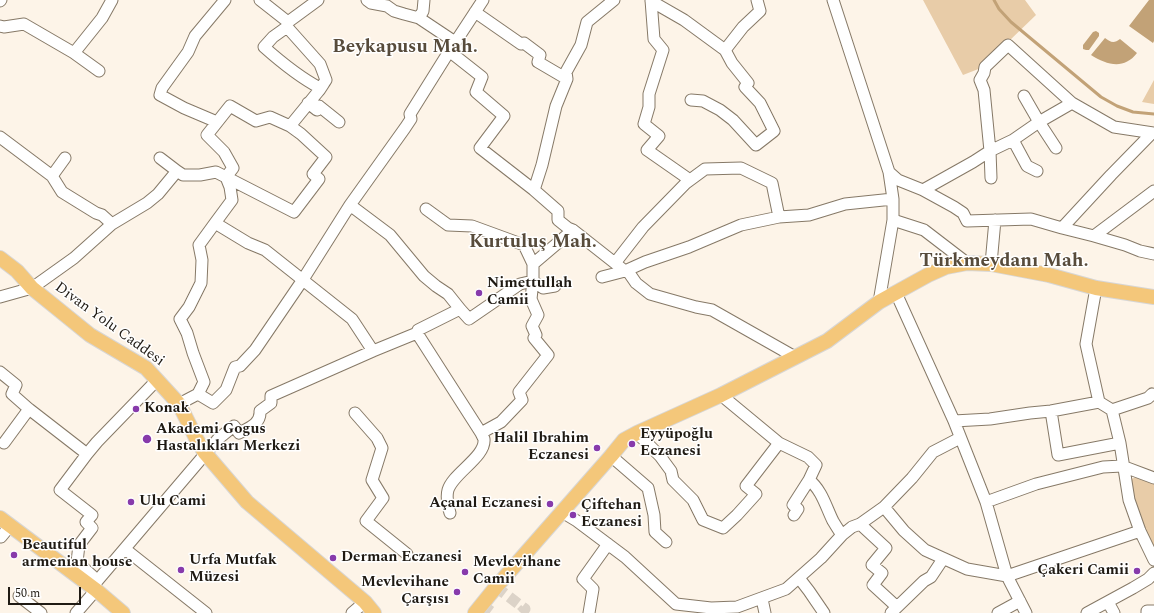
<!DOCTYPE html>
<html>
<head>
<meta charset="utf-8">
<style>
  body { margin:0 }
  #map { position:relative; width:1154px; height:613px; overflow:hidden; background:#fdf4e8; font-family:Spectral,serif }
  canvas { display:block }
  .scale { position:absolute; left:8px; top:587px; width:73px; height:18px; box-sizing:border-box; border:2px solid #1f1a13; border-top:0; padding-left:5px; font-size:12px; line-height:14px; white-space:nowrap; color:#1f1a13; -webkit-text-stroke:3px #fff; paint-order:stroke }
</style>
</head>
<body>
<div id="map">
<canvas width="1154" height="613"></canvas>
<div class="scale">50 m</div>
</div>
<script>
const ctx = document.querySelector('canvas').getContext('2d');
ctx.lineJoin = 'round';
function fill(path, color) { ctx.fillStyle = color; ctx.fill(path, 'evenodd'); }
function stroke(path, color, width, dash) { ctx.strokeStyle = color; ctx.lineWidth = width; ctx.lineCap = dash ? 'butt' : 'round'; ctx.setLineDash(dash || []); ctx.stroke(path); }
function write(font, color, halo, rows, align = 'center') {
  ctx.font = font + ' Spectral,serif'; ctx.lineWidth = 3; ctx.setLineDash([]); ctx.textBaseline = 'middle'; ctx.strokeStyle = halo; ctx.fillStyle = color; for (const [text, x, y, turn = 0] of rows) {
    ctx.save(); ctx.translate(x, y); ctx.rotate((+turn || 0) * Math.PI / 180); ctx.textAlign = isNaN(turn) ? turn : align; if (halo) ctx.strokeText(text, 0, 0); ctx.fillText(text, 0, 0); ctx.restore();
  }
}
fill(new Path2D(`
  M 923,0 L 1025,0 L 1036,15 L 981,68 L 963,75 Z
  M 1154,80 L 1154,104 L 1142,102 Z
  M 1141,475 L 1154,482 L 1154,551 L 1152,553 L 1135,502 L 1129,480 Z`), '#e8cca8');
fill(new Path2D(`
  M 1149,0 L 1154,0 L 1154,41 L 1153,43 L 1129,26 Z
  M 1096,31 L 1099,33 L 1099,36 L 1089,50 L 1086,50 L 1083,49 L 1083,45 L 1093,32 Z
  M 1105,38 C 1110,42 1114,44 1120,39 L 1137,53 C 1124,70 1107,65 1091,55 Z`), '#c2a277');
stroke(new Path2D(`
  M 994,0 L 999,9 L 1011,22 L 1101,97 L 1117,106 L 1133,112 L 1154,114`), '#c2a277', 3);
stroke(new Path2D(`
  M 496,587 L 525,609 L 521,613
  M 482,605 L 493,613`), '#dcd3c8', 11, [11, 5.5]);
const minor = new Path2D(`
  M 260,0 L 288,22 L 287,27 L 320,64 L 326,80 C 323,84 321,89 317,93 C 308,104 299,115 290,126
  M 367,0 L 371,3 L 387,6 L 394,11 L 404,14 L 419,18 L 455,42
  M 651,0 L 654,39 L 663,50 L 649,94 L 649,107 L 644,124 L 659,136 L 647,150 L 690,180
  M 833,0 L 889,172 L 893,199 L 893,220 L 879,302
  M 0,1 L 1,0
  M 651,1 L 684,20 L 725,50
  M 475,12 L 521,44 L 524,43 L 540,55 L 538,62 L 567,79
  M 419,18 L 423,11 L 424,0
  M 288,22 L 318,0
  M 0,26 L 4,27 L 24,24 L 74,53 L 99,71
  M 287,27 L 273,37 L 264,47 C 282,63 299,77 320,88
  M 449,51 L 482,77 L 476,92 L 504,116 L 480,148 L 534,190 L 558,211 L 558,220 L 568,228 L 573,230 L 625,271 L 645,262 L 689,247 L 741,225 L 779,217 L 809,215 L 845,204 L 893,199
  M 74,53 L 102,18 L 112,0
  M 1024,96 L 1039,122 L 1056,148
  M 691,100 L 703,101 L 720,110 L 733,120 L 756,145 L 774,131 L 760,103 L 745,87 L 748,83 L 732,63 L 725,50 L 743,27 L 760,11 L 757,0
  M 308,103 L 317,110 L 319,106 L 339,122
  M 217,122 L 184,108 L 160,95 L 162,88 L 188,52 L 195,36 L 225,0
  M 0,137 L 52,176 L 62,192 L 96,213 L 102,215 L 112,224
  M 1013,140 L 1027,166 L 1037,171
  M 160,158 L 177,171
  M 889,172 L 898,180 L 923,190 L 954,207 L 963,213 L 967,221 L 1031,219 L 1062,228 L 1094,236 L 1125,245 L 1140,251 L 1154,254
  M 52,176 L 65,158
  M 991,178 L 990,151 L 984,90 L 980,80 L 984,73 L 985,67 L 1008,45 L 1072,103 L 1114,127 L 1154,133
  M 534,190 L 542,165 L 556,106 L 567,79 L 566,72 L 581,45 L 587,22 L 614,0
  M 923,190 L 973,162 L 990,151 L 1013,140 L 1039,122 L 1072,103
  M 350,205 L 390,235 L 424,276 L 436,286 L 448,294 L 460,309
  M 426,209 L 448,225 L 472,226 L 524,245 L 533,264 L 533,281 L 531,299 L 538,315 L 532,326 L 536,335 L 534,338 L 548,355 L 519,392 L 522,400 L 501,422 L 481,433
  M 893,220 L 924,230 L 967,263
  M 215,223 L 248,243 L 265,250 L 352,319 L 373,351
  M 1062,228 L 1111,175 L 1152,133
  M 1094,236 L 1154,191
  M 615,263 L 643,227 L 686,183 L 705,169 L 741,168 L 772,183 L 779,217
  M 533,264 L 573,230
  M 991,264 L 995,220
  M 627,270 L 636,283 L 650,294 L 696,307 L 712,310 L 795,357
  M 602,277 L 625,271
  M 1096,288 L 1086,344 L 1099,402
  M 896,293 L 954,421 L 986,502 L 1007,576 L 1026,613
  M 0,297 L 32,288 L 74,258 L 112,224 L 147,203 L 158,194 L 177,171 L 183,175 L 200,175 L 216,172 L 294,212 L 319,179 L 313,174 L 326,157 L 301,134 L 290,126 L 270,117 L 256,121 L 230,106 L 207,135 L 224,152 L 233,168 L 226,177
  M 417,333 L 481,433 C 482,435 483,437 484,439 C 486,457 453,473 448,490 C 446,497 448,506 450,513
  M 0,372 L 16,385 L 12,394 L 29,409 L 87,454 L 97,442 L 157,380
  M 198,394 L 213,403 L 226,390 L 235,367 L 240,366 L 255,350 L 302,281 L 350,205 L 405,128 L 411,119 L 410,114 L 445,58 L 483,0
  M 179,404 L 198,394 L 204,382 L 193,353 L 187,333 L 180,319 L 189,307 L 201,283 L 202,260 L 199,245 L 215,223 L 232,200 L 230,187 L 226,177
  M 1112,410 L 1120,443 L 1129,500 L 1140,531 L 1154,560
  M 1051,411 L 1058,455 L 1120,443
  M 355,413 L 377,438 L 382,448 L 372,480 L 383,498 L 366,521 L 407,554
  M 954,421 L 990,419 L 1030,413 L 1051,411 L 1099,402 L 1112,410 L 1148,398 L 1152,394 L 1154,395
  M 637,433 L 660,456 L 671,471 L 673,480 L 693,500 L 703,520 L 723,528 L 737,515 L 756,494 L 746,486 L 779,443 L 721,395
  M 4,443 L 29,409
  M 779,443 L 808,457 L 816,465 L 809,480 C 822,490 826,507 833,521 C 836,526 839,531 842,535
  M 87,454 L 60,490 L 92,515 L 86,522 L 92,528 L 79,545 L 77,562 L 97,580
  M 611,456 L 648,488 L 654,515 L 655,532 L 666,542
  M 986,502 L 1036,484 L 1103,467 L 1122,466 L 1154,478
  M 884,507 L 904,531 L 925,550 L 967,569 L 1007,576 L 1140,531
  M 562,512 L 577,521 L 625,557 L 676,604 L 711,608 L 737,607 L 786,589 L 821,558 L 842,535 L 852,527 L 860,524 L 884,507 L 912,478 L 933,452 L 960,438
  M 794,515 L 798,509 L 793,505 L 809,480
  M 860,524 L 886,548 L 872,565 L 882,573 L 873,585 L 897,607
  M 1,537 L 10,526
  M 125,549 L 206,613
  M 799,578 L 809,591 L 824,613
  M 92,587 L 218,439 L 234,426 L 239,433 C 249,428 261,424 260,411 L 271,403 L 271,396 L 373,351 L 417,333 L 418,330 L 460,309 L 469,319 L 520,284 L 533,281 L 543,288 L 555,286
  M 19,596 L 41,613
  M 762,599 L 765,613
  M 1108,602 L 1114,613
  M 76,613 L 96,590
  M 352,613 L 365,602
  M 589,613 L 593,589 L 583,579 L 608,544
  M 891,613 L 924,581 L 931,577 L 943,559
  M 998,613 L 1020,601
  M 1087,613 L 1133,588 L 1148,579 L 1154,573
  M 1147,613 L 1147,611 L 1154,611`);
const major = new Path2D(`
  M 0,258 L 17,271 L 32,288 L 90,335 L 146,368 L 179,404 L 197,440 L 205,453 L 247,502 L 365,602 L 374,613
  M 0,518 L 96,590 L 123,613
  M 475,613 L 496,587 L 611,456 L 624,440 L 637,433 L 721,395 L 827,341 L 879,302 L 928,275 L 946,267 L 967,263 L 991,264 L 1049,275 L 1096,288 L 1154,297`);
stroke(minor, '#867967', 13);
stroke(major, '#d7d6d5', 16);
stroke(minor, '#fff', 11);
stroke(major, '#f4c77a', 14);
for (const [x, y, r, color] of [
  [479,293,4,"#873aab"],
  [136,409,4,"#873aab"],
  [147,439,5,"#873aab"],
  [632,444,4,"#873aab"],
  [597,448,4,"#873aab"],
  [131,502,4,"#873aab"],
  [550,504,4,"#873aab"],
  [573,515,4,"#873aab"],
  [14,555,4,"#873aab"],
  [333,558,4,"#873aab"],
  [181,570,4,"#873aab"],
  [1137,571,4,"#873aab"],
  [465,572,4,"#873aab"],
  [457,592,4,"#873aab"]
]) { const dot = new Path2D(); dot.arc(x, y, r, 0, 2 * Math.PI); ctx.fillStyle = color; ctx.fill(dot); stroke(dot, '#fff', 1.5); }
write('bold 15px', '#1f1a13', '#fff', [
  ["Nimettullah",487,284],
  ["Camii",487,301],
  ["Konak",144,409],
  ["Akademi Gogus",156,430],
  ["Hastalıkları Merkezi",156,447],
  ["Eyyüpoğlu",640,435],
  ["Eczanesi",640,452],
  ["Halil Ibrahim",589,439,"right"],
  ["Eczanesi",589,456,"right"],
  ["Ulu Cami",139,502],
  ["Açanal Eczanesi",542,504,"right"],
  ["Çiftehan",581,506],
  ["Eczanesi",581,523],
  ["Beautiful",22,546],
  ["armenian house",22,563],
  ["Derman Eczanesi",341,558],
  ["Urfa Mutfak",189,561],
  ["Müzesi",189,578],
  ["Mevlevihane",473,563],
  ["Camii",473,580],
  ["Çakeri Camii",1129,571,"right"],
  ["Mevlevihane",449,583,"right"],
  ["Çarşısı",449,600,"right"]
], 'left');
write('15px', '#1f1a13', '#fff', [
  ["Divan Yolu Caddesi",109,325,36]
]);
write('bold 19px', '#574b3b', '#fff', [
  ["Beykapusu Mah.",405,48],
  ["Kurtuluş Mah.",533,243],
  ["Türkmeydanı Mah.",1004,262]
]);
</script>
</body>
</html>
